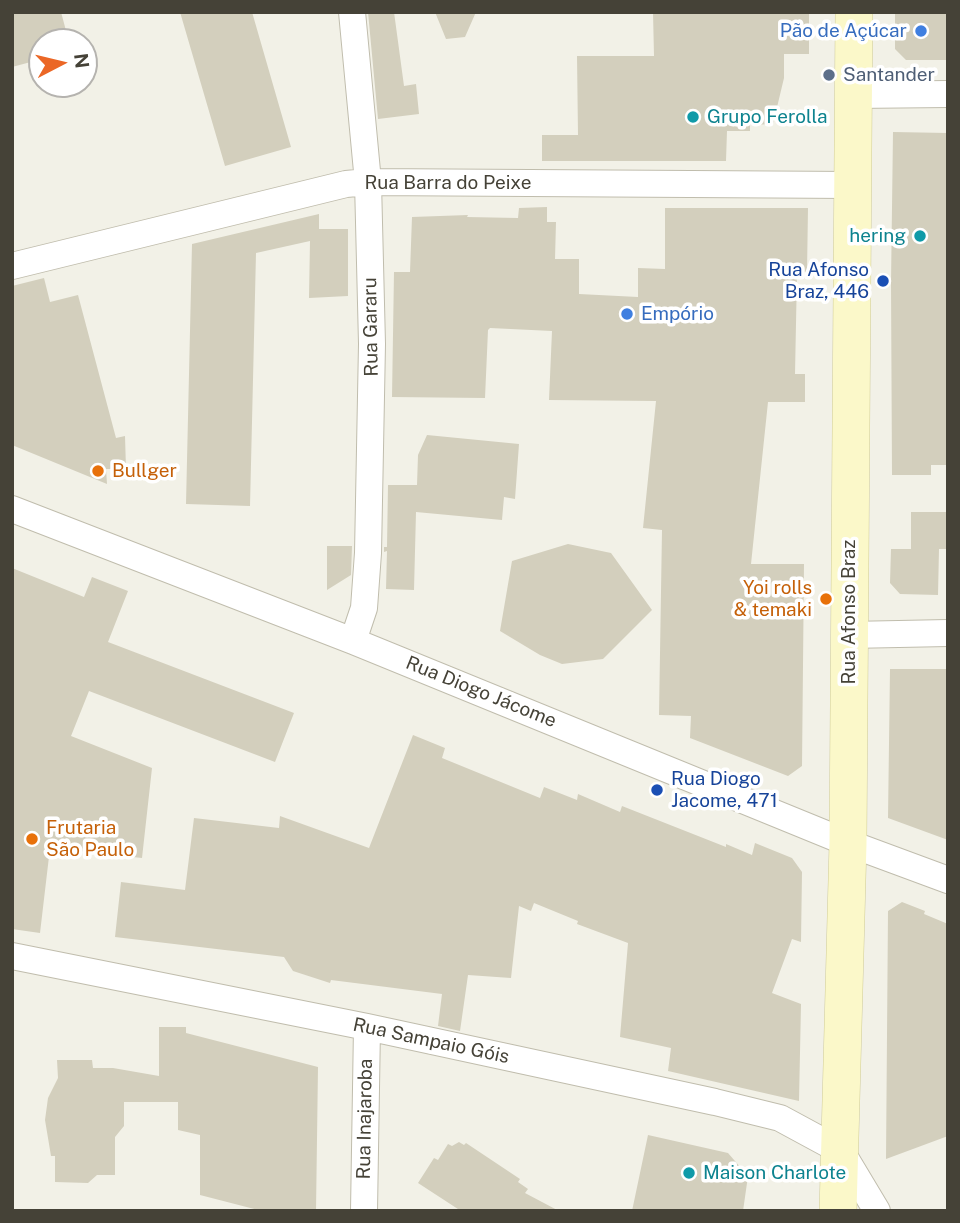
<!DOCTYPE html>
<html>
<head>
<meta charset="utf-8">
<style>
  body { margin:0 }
  #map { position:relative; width:960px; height:1223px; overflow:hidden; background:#f2f1e7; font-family:"Public Sans",sans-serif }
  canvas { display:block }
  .frame { position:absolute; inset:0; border:14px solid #454237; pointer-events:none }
  .north { position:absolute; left:28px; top:28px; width:70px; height:70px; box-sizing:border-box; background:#fff; border:2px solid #b5b3af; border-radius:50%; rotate:83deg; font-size:19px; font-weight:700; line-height:28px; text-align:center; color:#454237 }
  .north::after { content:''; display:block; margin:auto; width:24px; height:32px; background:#eb6726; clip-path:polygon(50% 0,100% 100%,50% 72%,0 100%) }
</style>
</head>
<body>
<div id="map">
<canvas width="960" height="1223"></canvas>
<div class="frame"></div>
<div class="north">N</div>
</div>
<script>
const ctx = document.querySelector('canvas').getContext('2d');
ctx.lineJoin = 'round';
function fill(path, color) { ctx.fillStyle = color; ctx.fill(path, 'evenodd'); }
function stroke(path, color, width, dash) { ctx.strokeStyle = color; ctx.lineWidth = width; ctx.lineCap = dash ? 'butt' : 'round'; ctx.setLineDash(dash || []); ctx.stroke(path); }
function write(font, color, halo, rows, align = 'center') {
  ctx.font = font + ' "Public Sans",sans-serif'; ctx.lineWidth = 7; ctx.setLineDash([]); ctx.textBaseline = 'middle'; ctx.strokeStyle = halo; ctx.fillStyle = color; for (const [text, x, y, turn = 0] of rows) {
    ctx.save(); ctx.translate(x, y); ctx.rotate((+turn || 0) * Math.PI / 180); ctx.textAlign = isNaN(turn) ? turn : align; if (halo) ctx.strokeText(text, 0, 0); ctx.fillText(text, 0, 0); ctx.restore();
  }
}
fill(new Path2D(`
  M 12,12 L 61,12 L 69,42 L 42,42 L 42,59 L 12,67 Z
  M 180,12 L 252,12 L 291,147 L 225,166 Z
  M 368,12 L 394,12 L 404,86 L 416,84 L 419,114 L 378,119 Z
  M 435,12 L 476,12 L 465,37 L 446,39 Z
  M 653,12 L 809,12 L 809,54 L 784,54 L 784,78 L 773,124 L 750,125 L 750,131 L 727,131 L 726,161 L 542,161 L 542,135 L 578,135 L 577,56 L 654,56 Z
  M 895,12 L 948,12 L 948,60 L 906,60 L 895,49 Z
  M 893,132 L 948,133 L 948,465 L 931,465 L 931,475 L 892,475 L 891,283 Z
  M 547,207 L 547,222 L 556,222 L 555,259 L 579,259 L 579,294 L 638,297 L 638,268 L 665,269 L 665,208 L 808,208 L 807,272 L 797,273 L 795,374 L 805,374 L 805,402 L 768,402 L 751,564 L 804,564 L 802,766 L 788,776 L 690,738 L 691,716 L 659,715 L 662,530 L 643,528 L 656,401 L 549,400 L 552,331 L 490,328 L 488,330 L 485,398 L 392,397 L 394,272 L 410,272 L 412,217 L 468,215 L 467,217 L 518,218 L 519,208 Z
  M 319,214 L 319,229 L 348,229 L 348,296 L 309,298 L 310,241 L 256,253 L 250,506 L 186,504 L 192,244 Z
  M 44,278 L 50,302 L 78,295 L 116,438 L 125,436 L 126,469 L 106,469 L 107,484 L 12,445 L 12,286 Z
  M 427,435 L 519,444 L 515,499 L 504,497 L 502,520 L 416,512 L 414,590 L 386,589 L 387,551 L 384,552 L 384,547 L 387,547 L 388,485 L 417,485 L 418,455 Z
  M 911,512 L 948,512 L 948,549 L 939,549 L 938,595 L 900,594 L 890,583 L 891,549 L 911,549 Z
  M 568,544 L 611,553 L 652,610 L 603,659 L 562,664 L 540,655 L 500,631 L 512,561 Z
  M 327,546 L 352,546 L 351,575 L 327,590 Z
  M 12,568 L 84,597 L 92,577 L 128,591 L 108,642 L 294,713 L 275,762 L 89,691 L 71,736 L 152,768 L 142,858 L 50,848 L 40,933 L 12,929 Z
  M 890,669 L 948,669 L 948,840 L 888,818 Z
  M 413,735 L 445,748 L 442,758 L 540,798 L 544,787 L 577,800 L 578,794 L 620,812 L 622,806 L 726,847 L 726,844 L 752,855 L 755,843 L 792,858 L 802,872 L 801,942 L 792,939 L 772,993 L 801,1004 L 799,1101 L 668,1071 L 671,1048 L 620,1037 L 628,943 L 577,924 L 578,921 L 534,903 L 531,911 L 519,906 L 511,978 L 468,975 L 460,1031 L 438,1026 L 442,994 L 331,980 L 330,983 L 293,971 L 284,957 L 115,937 L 121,882 L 185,890 L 194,818 L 279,828 L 280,816 L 369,848 Z
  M 902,902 L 925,911 L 924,914 L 948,924 L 948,1136 L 886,1159 L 888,911 Z
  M 159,1027 L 186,1027 L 186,1033 L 318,1067 L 316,1211 L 262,1211 L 200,1195 L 200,1135 L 178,1130 L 178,1102 L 124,1102 L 124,1126 L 115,1137 L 115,1175 L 97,1175 L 88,1183 L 55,1182 L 55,1156 L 51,1156 L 45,1120 L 48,1098 L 58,1078 L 57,1060 L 92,1060 L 93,1068 L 113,1068 L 159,1076 Z
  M 648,1135 L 728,1153 L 748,1176 L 743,1211 L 632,1211 Z
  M 459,1142 L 464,1145 L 466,1143 L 520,1179 L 518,1182 L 528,1189 L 525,1193 L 559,1211 L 461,1211 L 418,1183 L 434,1158 L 438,1160 L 448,1144 L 452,1146 Z`), '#d3cfbd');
const street = new Path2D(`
  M 352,12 L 368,182 L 372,344 L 368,553 L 364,608 L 353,641
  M 853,95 L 948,94
  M 12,266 L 346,184 L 368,182 L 852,185
  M 12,509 L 353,641 L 848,843 L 948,880
  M 849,635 L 948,633
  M 12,956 L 367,1027 L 715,1102 L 780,1118 L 841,1151 L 877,1211
  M 364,1211 L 367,1027`);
const secondary = new Path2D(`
  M 838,1211 L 848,843 L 854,12`);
stroke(street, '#c0bdad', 28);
stroke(secondary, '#cfcb99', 38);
stroke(street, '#fff', 26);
stroke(secondary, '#fbf8c9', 37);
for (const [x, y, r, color] of [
  [921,31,7,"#3f7fe0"],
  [829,75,7,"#5c6f8a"],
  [693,117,7,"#0f9aa8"],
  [920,236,7,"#0f9aa8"],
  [883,281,7,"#1a4fb4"],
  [627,314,7,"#3f7fe0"],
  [98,471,7,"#e8710a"],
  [826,599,7,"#e8710a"],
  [657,790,7,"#1a4fb4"],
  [32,839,7,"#e8710a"],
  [689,1173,7,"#0f9aa8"]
]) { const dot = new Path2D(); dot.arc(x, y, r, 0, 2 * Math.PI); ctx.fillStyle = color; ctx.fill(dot); stroke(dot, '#fff', 2.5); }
write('19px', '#366cbe', '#fff', [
  ["Pão de Açúcar",907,31],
  ["Empório",641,314,"left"]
], 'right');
write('19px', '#4e5e75', '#fff', [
  ["Santander",843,75]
], 'left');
write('19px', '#0d838f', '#fff', [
  ["Grupo Ferolla",707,117],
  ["hering",906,236,"right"],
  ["Maison Charlote",703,1173]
], 'left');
write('19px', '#454237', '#fff', [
  ["Rua Barra do Peixe",448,183],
  ["Rua Gararu",371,327,-91],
  ["Rua Afonso Braz",849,612,-90],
  ["Rua Diogo Jácome",481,692,22],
  ["Rua Sampaio Góis",431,1041,12],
  ["Rua Inajaroba",365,1119,-89]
]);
write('19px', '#164399', '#fff', [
  ["Rua Afonso",869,270],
  ["Braz, 446",869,292],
  ["Rua Diogo",671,779,"left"],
  ["Jacome, 471",671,801,"left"]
], 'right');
write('19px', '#c56008', '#fff', [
  ["Bullger",112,471],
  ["Yoi rolls",812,588,"right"],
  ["& temaki",812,610,"right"],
  ["Frutaria",46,828],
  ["São Paulo",46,850]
], 'left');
</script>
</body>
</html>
